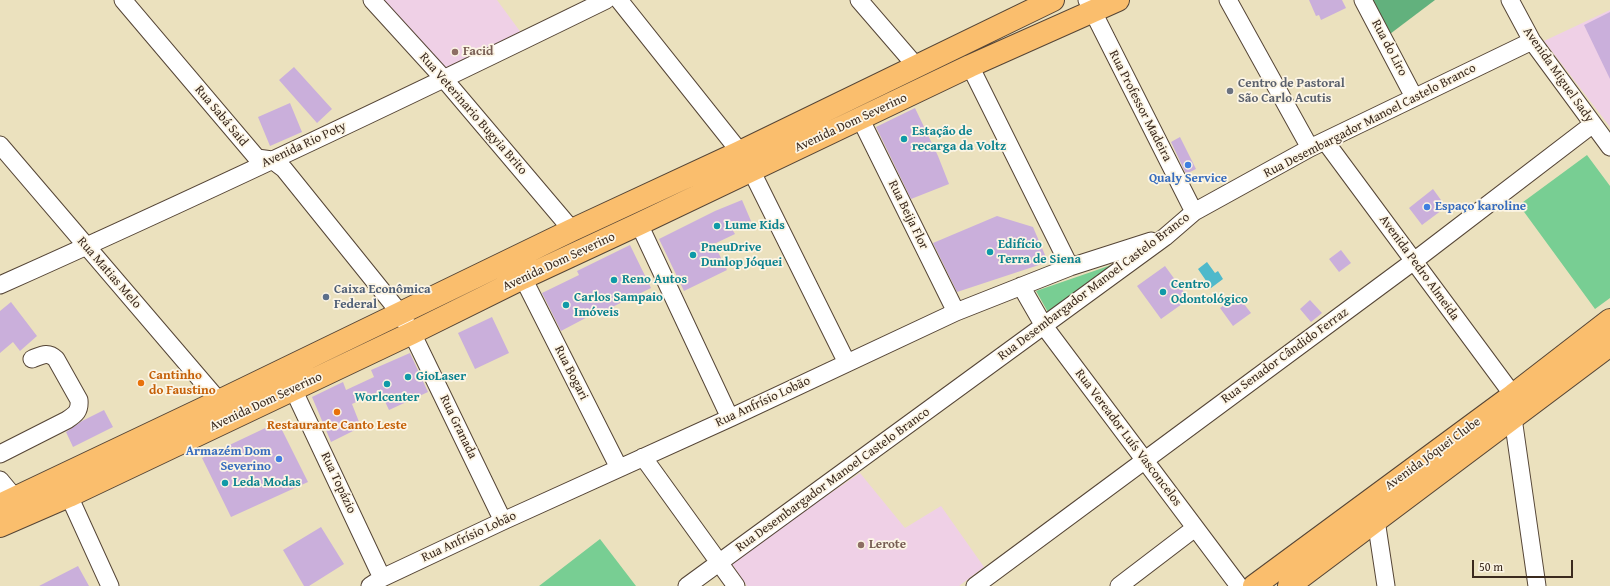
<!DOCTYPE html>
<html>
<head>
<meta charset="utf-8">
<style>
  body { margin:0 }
  #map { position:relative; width:1610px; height:586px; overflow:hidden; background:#ebe1be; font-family:"Gentium Book Plus",serif }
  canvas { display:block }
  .scale { position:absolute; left:1472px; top:560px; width:101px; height:18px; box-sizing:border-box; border:2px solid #3b2a1e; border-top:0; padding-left:5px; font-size:12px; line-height:14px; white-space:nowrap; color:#3b2a1e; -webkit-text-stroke:3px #fcf5e5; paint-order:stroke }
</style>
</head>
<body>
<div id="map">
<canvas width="1610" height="586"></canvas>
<div class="scale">50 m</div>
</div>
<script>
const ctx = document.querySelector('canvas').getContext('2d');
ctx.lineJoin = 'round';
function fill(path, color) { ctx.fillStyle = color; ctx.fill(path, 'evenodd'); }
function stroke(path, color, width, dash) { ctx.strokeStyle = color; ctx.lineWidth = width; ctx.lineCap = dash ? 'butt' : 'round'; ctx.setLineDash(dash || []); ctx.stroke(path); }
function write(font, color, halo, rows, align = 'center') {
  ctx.font = font + ' "Gentium Book Plus",serif'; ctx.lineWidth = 3.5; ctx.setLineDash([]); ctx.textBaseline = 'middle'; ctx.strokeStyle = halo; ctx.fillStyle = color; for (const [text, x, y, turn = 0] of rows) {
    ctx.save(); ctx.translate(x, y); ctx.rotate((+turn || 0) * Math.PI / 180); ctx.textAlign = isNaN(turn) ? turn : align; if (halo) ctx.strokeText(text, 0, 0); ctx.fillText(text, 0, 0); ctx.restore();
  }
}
fill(new Path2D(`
  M 382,0 L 497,0 L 522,34 L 443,71 Z
  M 1610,10 L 1610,127 L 1544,41 Z
  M 860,473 L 905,528 L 941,506 L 984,567 L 959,586 L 747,586 L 730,561 Z`), '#efd0e6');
fill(new Path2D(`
  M 1587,155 L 1610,186 L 1610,298 L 1595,309 L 1519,205 Z
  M 1123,261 L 1049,314 L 1036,291 Z
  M 600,539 L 636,586 L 539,586 Z`), '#78ce93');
fill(new Path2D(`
  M 1369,0 L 1435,0 L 1386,37 Z`), '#62b17d');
fill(new Path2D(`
  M 1207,262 L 1215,273 L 1218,271 L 1223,279 L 1211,288 L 1198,269 Z`), '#4eb9cb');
fill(new Path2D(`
  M 1309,0 L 1342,0 L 1346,8 L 1321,20 L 1319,15 L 1316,16 Z
  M 1610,12 L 1610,79 L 1584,25 Z
  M 294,67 L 332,109 L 317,123 L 279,80 Z
  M 290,103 L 302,132 L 270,146 L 258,117 Z
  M 915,108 L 938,156 L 949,184 L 911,199 L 876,127 Z
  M 1180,137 L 1196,169 L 1186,174 L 1171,142 Z
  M 1433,189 L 1446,207 L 1422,225 L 1409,208 Z
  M 742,200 L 751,221 L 732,229 L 735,234 L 714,244 L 727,270 L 684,291 L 659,239 L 715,211 Z
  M 997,216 L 1033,227 L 1048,262 L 957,292 L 933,243 Z
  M 630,245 L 651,288 L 598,314 L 597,312 L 561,331 L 542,293 L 579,275 L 577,271 Z
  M 1341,250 L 1351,263 L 1339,272 L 1329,259 Z
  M 1165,266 L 1189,299 L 1161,319 L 1137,286 Z
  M 1237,295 L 1251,313 L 1233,326 L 1220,308 Z
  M 1310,300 L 1322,313 L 1311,322 L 1300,309 Z
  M 11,302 L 37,336 L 20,351 L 13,342 L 0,353 L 0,311 Z
  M 492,317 L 509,353 L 475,369 L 458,333 Z
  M 410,353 L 428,392 L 389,410 L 380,391 L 352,404 L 361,427 L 331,442 L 312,397 L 343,382 L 346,390 L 374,377 L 371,370 Z
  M 104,410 L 113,427 L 73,447 L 66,432 L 82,421 Z
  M 278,422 L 308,482 L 231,517 L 202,458 Z
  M 321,527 L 344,564 L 309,586 L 304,586 L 283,550 Z
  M 78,566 L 89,586 L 39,586 Z`), '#caafdb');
const minor = new Path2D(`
  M 123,0 L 257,158 L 272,160 L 284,169 L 400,313 L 412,333 L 503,521
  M 372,0 L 444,79 L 572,230
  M 619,0 L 740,152
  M 859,0 L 916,66
  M 1087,0 L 1194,212
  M 1228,0 L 1310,148
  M 1363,0 L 1414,97
  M 1510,0 L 1532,41 L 1610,147
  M 970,66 L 1070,267
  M 860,118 L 956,312
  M 1325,141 L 1513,395 L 1513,418 L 1537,586
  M 0,145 L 219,401
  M 751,170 L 847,363
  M 639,224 L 730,418
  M 523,278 L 619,468
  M 0,285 C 204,194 406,98 606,0
  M 1021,286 L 1044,326 L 1239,586
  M 293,389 L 382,578
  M 0,454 L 67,420 C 76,414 80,411 79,400 L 56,359 C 48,351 42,355 32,359
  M 643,457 L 736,586
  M 0,480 L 15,498
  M 69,496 L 110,586
  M 1376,520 L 1386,586
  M 370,586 L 382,578 L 503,521 L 730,418 L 956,312 L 1070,267 L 1151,241
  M 687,586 L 1165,237 L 1194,212 L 1310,148 L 1532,41
  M 975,586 L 1414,261 L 1593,124
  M 1119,586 L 1195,528`);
const major = new Path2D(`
  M 0,505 L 219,401 L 572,230 L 740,152 L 1053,0
  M 0,526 L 69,496 L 412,333 L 523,278 L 639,224 L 970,66 L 1118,0
  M 1254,586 L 1513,395 L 1610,320
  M 1289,586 L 1610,345`);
stroke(minor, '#554536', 19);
stroke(major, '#554536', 24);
stroke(minor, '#fff', 17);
stroke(major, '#fabe6d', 22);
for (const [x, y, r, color] of [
  [455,52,4,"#8d6e63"],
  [1230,91,4,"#6b7280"],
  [904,139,4,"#0f9aa8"],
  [1188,165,4,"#3f7fe0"],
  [1427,207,4,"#3f7fe0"],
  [717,226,4,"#0f9aa8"],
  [990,252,4,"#0f9aa8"],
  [693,255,4,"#0f9aa8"],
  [614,280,4,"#0f9aa8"],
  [1163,292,4,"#0f9aa8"],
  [326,297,4,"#5c6f8a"],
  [566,305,4,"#0f9aa8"],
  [408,377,4,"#0f9aa8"],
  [141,383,4,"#e8710a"],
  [387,384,4,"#0f9aa8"],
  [337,412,4,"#e8710a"],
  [279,459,4,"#3f7fe0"],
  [225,483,4,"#0f9aa8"],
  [861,545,4,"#8d6e63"]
]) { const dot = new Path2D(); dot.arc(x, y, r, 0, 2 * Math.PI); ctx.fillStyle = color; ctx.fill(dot); stroke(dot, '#fcf5e5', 1.5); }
write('13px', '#3b2a1e', '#fcf5e5', [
  ["Rua do Liro",1389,48,62],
  ["Avenida Miguel Sady",1558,75,55],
  ["Rua Professor Madeira",1140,106,63],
  ["Rua Veterinario Bugyia Brito",473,114,49],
  ["Rua Sabá Said",221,116,50],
  ["Rua Desembargador Manoel Castelo Branco",1370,121,-27],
  ["Avenida Dom Severino",851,123,-25],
  ["Avenida Rio Poty",304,145,-25],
  ["Rua Beija Flor",908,215,64],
  ["Avenida Dom Severino",559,262,-25],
  ["Avenida Pedro Almeida",1419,268,54],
  ["Rua Matias Melo",109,273,49],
  ["Rua Desembargador Manoel Castelo Branco",1094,287,-37],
  ["Rua Senador Cândido Ferraz",1285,356,-36],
  ["Rua Bogari",571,373,63],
  ["Avenida Dom Severino",266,402,-25],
  ["Rua Anfrísio Lobão",763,402,-25],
  ["Rua Granada",458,427,64],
  ["Rua Vereador Luís Vasconcelos",1128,438,53],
  ["Avenida Jóquei Clube",1433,454,-36],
  ["Rua Desembargador Manoel Castelo Branco",833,480,-36],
  ["Rua Topázio",338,483,65],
  ["Rua Anfrísio Lobão",469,537,-25]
]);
write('bold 13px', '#785e54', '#fcf5e5', [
  ["Facid",463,52],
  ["Lerote",869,545]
], 'left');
write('bold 13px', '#5b616d', '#fcf5e5', [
  ["Centro de Pastoral",1238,84],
  ["São Carlo Acutis",1238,99]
], 'left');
write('bold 13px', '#0d838f', '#fcf5e5', [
  ["Estação de",912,132],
  ["recarga da Voltz",912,147],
  ["Lume Kids",725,226],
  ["Edifício",998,245],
  ["Terra de Siena",998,260],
  ["PneuDrive",701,248],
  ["Dunlop Jóquei",701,263],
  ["Reno Autos",622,280],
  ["Centro",1171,285],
  ["Odontológico",1171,300],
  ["Carlos Sampaio",574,298],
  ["Imóveis",574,313],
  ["GioLaser",416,377],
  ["Worlcenter",387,398,"center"],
  ["Leda Modas",233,483]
], 'left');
write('bold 13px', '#366cbe', '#fcf5e5', [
  ["Qualy Service",1188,179],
  ["Espaço karoline",1435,207,"left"],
  ["Armazém Dom",271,452,"right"],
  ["Severino",271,467,"right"]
]);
write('bold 13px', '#4e5e75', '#fcf5e5', [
  ["Caixa Econômica",334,290],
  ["Federal",334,305]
], 'left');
write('bold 13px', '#c56008', '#fcf5e5', [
  ["Cantinho",149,376],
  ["do Faustino",149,391],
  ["Restaurante Canto Leste",337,426,"center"]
], 'left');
</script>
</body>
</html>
